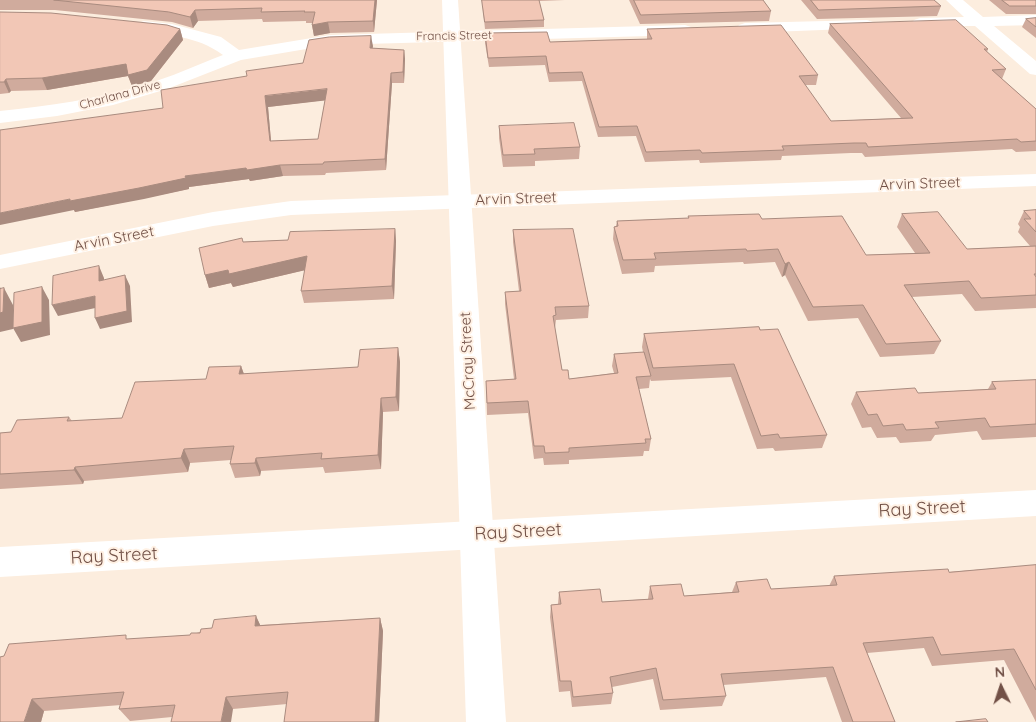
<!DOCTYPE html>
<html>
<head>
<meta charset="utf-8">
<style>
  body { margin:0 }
  #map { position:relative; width:1036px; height:722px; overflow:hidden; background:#fcedde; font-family:Quicksand,sans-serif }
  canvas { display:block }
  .north { position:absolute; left:976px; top:662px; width:50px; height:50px; -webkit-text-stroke:4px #fff1e4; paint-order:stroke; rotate:356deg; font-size:14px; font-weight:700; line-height:20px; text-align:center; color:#725147 }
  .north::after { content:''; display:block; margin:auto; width:18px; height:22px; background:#725147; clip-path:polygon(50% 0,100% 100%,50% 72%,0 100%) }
</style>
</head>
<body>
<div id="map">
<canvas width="1036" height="722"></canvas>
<div class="north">N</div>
</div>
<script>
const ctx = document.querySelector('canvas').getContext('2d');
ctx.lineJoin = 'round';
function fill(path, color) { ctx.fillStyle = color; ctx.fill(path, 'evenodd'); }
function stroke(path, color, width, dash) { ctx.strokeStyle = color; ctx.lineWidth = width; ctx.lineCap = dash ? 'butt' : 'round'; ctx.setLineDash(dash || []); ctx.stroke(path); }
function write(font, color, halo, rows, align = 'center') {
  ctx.font = font + ' Quicksand,sans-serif'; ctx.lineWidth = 4; ctx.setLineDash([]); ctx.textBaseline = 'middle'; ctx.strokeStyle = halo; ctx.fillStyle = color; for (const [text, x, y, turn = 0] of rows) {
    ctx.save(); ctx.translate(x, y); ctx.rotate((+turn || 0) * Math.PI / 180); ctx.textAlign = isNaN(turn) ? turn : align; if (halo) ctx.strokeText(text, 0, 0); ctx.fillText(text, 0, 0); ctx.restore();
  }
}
fill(new Path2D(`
  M 946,0 L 963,0 L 983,17 L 1036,15 L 1036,25 L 994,26 L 1036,61 L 1036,75 L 1030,74 L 975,26 L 914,26 L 912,23 L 914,20 L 920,18 L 964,17 Z
  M 867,20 L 873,22 L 875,25 L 873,28 L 745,33 L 739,31 L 737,28 L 739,25 L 745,23 Z
  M 144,21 L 172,24 L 221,37 L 239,50 L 330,35 L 685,25 L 691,27 L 693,30 L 691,33 L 685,35 L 330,45 L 241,60 L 167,89 L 113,105 L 57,116 L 0,123 L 0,111 C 49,106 97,99 144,85 C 171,77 197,65 223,55 C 194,34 171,38 138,29 L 136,26 L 138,23 Z
  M 1036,174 L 1036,186 L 291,215 L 213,226 L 0,269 L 0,255 L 213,212 L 291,201 Z
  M 1036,490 L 1036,516 L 0,577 L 0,547 Z`), '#fff');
fill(new Path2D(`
  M 442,0 L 458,0 L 506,722 L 466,722 Z`), '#fff');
fill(new Path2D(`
  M 0,0 L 377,0 L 374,32 L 330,33 L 314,36 L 312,25 L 313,23 L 306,23 L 306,21 L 263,22 L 262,19 L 198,21 L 193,28 L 172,22 L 55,10 L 0,10 Z
  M 482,0 L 565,0 L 539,1 L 544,20 L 544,27 L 485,29 Z
  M 629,0 L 763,0 L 771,11 L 769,21 L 640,24 Z
  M 801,0 L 934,0 L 941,6 L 937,16 L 817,19 Z
  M 989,0 L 1036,0 L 1036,14 L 1006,14 Z
  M 0,12 L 180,29 L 183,40 L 151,81 L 132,86 L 128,76 L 47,90 L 11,91 L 9,93 L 0,94 Z
  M 1036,18 L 1036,38 L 1022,27 L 1026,19 Z
  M 830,24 L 988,49 L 987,52 L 1006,69 L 1002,79 L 1036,109 L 1036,151 L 1016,152 L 1012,149 L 865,157 L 862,153 L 851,153 L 782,156 L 781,160 L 700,163 L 699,160 L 645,162 L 636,136 L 598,137 L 582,81 L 549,82 L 545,65 L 489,67 L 485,43 L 485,33 L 550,42 L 647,39 L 647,29 L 818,75 L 816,85 L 805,85 L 831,121 L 901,118 L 828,33 Z
  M 373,46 L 372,48 L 404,50 L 405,59 L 404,83 L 392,83 L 386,170 L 326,173 L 325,175 L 283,176 L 250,181 L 249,179 L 189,187 L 189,189 L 75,212 L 74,210 L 163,108 L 247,76 L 303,63 ZM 325,100 L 318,139 L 271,141 L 268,107 Z
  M 499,126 L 580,147 L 579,159 L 535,161 L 535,166 L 503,167 L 499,138 Z
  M 1036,210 L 1036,308 L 975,311 L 962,294 L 912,297 L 941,341 L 934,354 L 880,357 L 858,318 L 808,321 L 785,275 L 782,277 L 775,262 L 744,264 L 743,262 L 655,266 L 654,272 L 622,274 L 613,239 L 614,227 L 616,226 L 617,221 L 688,218 L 688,216 L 762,219 L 866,255 L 915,253 L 897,227 L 902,214 L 967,249 L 1030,246 L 1018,232 L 1020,227 L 1018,224 L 1024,211 Z
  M 395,229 L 396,241 L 394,299 L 304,303 L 301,291 L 305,270 L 233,287 L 231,283 L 209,288 L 205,275 L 243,242 L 288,240 Z
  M 513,230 L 589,306 L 588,318 L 556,320 L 555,328 L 562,370 L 569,379 L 614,373 L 612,366 L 614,354 L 643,352 L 642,347 L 644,334 L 759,327 L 827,435 L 822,448 L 775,451 L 773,448 L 757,449 L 731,377 L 651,381 L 650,379 L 649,388 L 639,389 L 651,439 L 649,451 L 644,451 L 643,456 L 569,460 L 569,464 L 544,465 L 543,458 L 534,459 L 528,413 L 487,415 L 486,381 L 514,379 L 505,304 L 505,292 L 519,291 L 513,242 Z
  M 398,348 L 400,362 L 399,411 L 383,412 L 381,469 L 325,473 L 323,467 L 261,471 L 260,476 L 235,478 L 230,464 L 231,460 L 190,463 L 188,472 L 84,481 L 83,484 L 0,489 L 0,433 L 11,432 L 69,417 L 72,421 L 122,418 L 206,379 L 241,366 L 244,374 L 358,367 Z
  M 1036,380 L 1036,437 L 982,440 L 977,431 L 935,435 L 931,441 L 900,443 L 896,437 L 877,438 L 871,427 L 862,428 L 851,404 L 856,392 L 918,393 L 988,389 L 992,382 Z
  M 1036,565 L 1036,722 L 1004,660 L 932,666 L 924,648 L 867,653 L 895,722 L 842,722 L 826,677 L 723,685 L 726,696 L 722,706 L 660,710 L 653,679 L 612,687 L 613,693 L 611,704 L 572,707 L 570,691 L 559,692 L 550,617 L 551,605 L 558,604 L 559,592 L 602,602 L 648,599 L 650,586 L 684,596 L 732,592 L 736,582 L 771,589 L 829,586 L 834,576 L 949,572 Z
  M 256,616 L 260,625 L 380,618 L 383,631 L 379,722 L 284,722 L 287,704 L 233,709 L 172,717 L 130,721 L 119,709 L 121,705 L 44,711 L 41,722 L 0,657 L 129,639 L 190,635 L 212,628 Z`), '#d0ab9d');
fill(new Path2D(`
  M 375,0 L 377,0 L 374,32 L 373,21 Z
  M 195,10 L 198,21 L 193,28 L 190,17 Z
  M 328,22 L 330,33 L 314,36 L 312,25 Z
  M 180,29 L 183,40 L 151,81 L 132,86 L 128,76 L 47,90 L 42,78 Z
  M 371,36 L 373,46 L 371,58 L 370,48 Z
  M 404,50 L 405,59 L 404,83 L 403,72 Z
  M 391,73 L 392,83 L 386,170 L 385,159 Z
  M 6,79 L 11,91 L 9,93 L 4,82 Z
  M 327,89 L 329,100 L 268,107 L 272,152 L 270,141 L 265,96 Z
  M 280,165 L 283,176 L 250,181 L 249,179 L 189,187 L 189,189 L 144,199 L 75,212 L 74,210 L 0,225 L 0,213 L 185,176 L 246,168 Z
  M 395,229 L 396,241 L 394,299 L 392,286 Z
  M 307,256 L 310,269 L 233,287 L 231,283 L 209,288 L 205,275 L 228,270 Z
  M 789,262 L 785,275 L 782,277 L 785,264 Z
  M 99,266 L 104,278 L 104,292 L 99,281 Z
  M 125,275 L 130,286 L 132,322 L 100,329 L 95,318 Z
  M 0,287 L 3,293 L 4,288 L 13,305 L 13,329 L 0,332 Z
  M 42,287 L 49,300 L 50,335 L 21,342 L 13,328 Z
  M 95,296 L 100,307 L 58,316 L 52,305 Z
  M 398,348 L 400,362 L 399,411 L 396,397 Z
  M 241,366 L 246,380 L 239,374 Z
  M 381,398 L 383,412 L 381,469 L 378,455 Z
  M 184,449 L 190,463 L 188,472 L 181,458 Z
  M 256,458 L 261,471 L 260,476 L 255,463 Z
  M 75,467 L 84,481 L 83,484 L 74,470 Z
  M 256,616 L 262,629 L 255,626 Z
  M 380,618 L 383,631 L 379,722 L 375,722 Z
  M 226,697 L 233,709 L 231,722 L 221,722 Z
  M 32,699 L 44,711 L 41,722 L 24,722 Z`), '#a98b7f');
const building = new Path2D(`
  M 54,0 L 375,0 L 373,21 L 328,22 L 312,25 L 315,12 L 304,12 L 305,11 L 261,12 L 262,8 L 195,10 L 190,17 L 169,12 Z
  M 482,0 L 539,0 L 544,20 L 485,22 Z
  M 634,0 L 763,0 L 771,11 L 641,15 Z
  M 811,0 L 934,0 L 941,6 L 819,10 Z
  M 1002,0 L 1036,0 L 1036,6 L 1010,6 Z
  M 0,12 L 51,13 L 167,25 L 180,29 L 147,70 L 128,75 L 126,64 L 42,78 L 6,79 L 4,82 L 0,82 Z
  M 1036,18 L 1036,27 L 1026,19 Z
  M 956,20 L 988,49 L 984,49 L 1006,69 L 992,70 L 1036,109 L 1036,141 L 1021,142 L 1017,139 L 868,147 L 866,143 L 854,143 L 782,146 L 784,150 L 702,153 L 700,150 L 646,152 L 637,126 L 599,127 L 582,72 L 549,73 L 546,56 L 488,58 L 485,33 L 547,32 L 550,42 L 609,40 L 652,39 L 647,29 L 781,25 L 818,75 L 799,76 L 831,121 L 913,118 L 830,24 Z
  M 371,36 L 370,48 L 404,50 L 403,72 L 391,73 L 385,159 L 324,162 L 323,164 L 280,165 L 247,170 L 246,168 L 185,176 L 186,178 L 139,188 L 70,201 L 70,199 L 0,213 L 0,130 L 163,108 L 161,90 L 247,76 L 246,71 L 303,63 L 309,40 L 329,37 ZM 327,89 L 318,139 L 270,141 L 265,96 Z
  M 574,123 L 580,147 L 534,149 L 535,154 L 503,155 L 499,126 Z
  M 1036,210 L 1036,232 L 1024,219 L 1031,219 L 1024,211 Z
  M 938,212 L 967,249 L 1036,246 L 1036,274 L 1034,274 L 1036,277 L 1036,295 L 981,298 L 969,281 L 904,285 L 941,341 L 886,344 L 863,305 L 813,307 L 789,262 L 785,264 L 778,249 L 747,251 L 746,249 L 654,253 L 656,259 L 623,260 L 614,227 L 618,226 L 617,221 L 689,218 L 688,216 L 759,214 L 762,219 L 842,216 L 866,255 L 930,253 L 902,214 Z
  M 395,229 L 392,286 L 301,291 L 307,256 L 229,274 L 228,270 L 205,275 L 199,248 L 242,238 L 243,242 L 288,240 L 290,232 Z
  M 573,229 L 589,306 L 555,307 L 556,315 L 553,316 L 562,370 L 568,370 L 569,379 L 618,373 L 614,354 L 644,352 L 651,376 L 636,377 L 651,439 L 645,439 L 646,443 L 569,448 L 569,452 L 545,453 L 544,446 L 534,446 L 528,401 L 487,403 L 486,381 L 516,379 L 505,292 L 521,291 L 513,230 Z
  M 99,266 L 99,281 L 125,275 L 127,311 L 95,318 L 95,296 L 52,305 L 53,276 Z
  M 42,287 L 42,322 L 13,328 L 14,293 Z
  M 4,288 L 3,312 L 0,313 L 0,289 Z
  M 759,327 L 760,330 L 778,329 L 827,435 L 780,438 L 778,434 L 761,436 L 734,364 L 653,368 L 644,334 Z
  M 398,348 L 396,397 L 381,398 L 378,455 L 321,459 L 322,453 L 256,458 L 255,463 L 230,464 L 234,446 L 184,449 L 181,458 L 75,467 L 74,470 L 0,474 L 0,433 L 11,432 L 17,420 L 69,417 L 67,421 L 122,418 L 135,382 L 206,379 L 209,367 L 241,366 L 239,374 L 358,367 L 360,350 Z
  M 1036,380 L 1036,424 L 990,427 L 985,418 L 935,422 L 939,428 L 906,430 L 903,424 L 883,426 L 877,414 L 868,415 L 856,392 L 915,388 L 918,393 L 996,389 L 992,382 Z
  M 1036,565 L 1036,690 L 1014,649 L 941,655 L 933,637 L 863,643 L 895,722 L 853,722 L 833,667 L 721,674 L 726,696 L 663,700 L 656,668 L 610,677 L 613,693 L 573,697 L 571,681 L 560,681 L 551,605 L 561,604 L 559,592 L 600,589 L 602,602 L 653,599 L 650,586 L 681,584 L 684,596 L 739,592 L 736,582 L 767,579 L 771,589 L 837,585 L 834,576 L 948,569 L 949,572 Z
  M 256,616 L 255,626 L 380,618 L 375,722 L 284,722 L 288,692 L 226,697 L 221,722 L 171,722 L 175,705 L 119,709 L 124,692 L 32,699 L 24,722 L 0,722 L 0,657 L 4,656 L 9,644 L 126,635 L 126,639 L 190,635 L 191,633 L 200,633 L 201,629 L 212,628 L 214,620 Z
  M 986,719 L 988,722 L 956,722 Z`);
fill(building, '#f2c7b6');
stroke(building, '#a98b7f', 1);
write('12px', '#725147', '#fff1e4', [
  ["Francis Street",454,36,-1],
  ["Charlana Drive",120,95,-15]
]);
write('15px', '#725147', '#fff1e4', [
  ["Arvin Street",920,184,-2],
  ["Arvin Street",516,199,-2],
  ["Arvin Street",114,239,-11],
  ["McCray Street",468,361,-93]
]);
write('18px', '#725147', '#fff1e4', [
  ["Ray Street",922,509,-3],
  ["Ray Street",518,532,-3],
  ["Ray Street",114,556,-3]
]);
</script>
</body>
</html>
